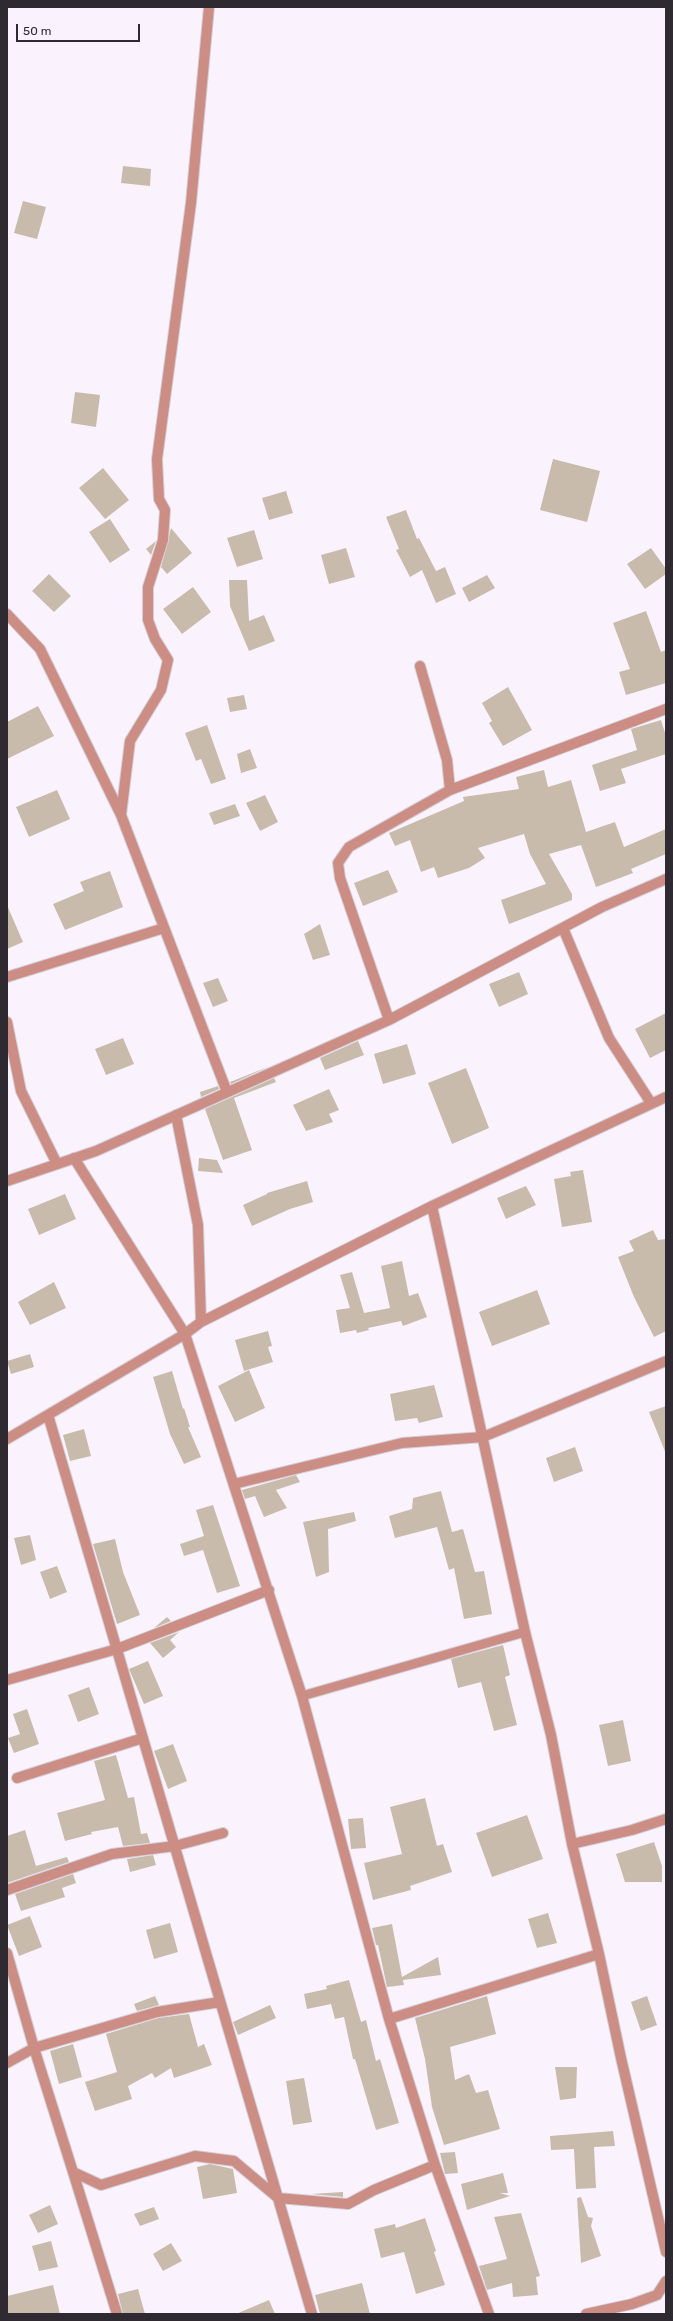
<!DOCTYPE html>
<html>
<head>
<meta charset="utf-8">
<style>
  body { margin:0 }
  #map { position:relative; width:673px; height:2321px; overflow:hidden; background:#faf3fe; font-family:Rubik,sans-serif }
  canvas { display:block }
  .frame { position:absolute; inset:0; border:8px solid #2f2a31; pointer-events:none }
  .scale { position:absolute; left:16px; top:24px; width:124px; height:18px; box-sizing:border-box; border:2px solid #2f2a31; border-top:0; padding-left:5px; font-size:12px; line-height:14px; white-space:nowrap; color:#2f2a31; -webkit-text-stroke:3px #faf3fe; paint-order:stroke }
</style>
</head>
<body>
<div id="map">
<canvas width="673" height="2321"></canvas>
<div class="frame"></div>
<div class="scale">50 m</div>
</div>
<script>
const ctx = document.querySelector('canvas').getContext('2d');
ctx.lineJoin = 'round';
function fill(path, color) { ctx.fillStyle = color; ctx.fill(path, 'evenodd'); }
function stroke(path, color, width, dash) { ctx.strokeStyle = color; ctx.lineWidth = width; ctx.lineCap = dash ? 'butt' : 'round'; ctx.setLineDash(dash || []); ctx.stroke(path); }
fill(new Path2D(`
  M 123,166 L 151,169 L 150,186 L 121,183 Z
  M 23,201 L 46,207 L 37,239 L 14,233 Z
  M 75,392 L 100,395 L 96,427 L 71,423 Z
  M 553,459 L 600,471 L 587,522 L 540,510 Z
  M 103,468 L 129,500 L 105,519 L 79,488 Z
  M 286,491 L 293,513 L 269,520 L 262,498 Z
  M 406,510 L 417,539 L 419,538 L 436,571 L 445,567 L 456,594 L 436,603 L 422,570 L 410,577 L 396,550 L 399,549 L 386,517 Z
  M 110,519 L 130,550 L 110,563 L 89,532 Z
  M 171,528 L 192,553 L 167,574 L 161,567 Z
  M 254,530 L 263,559 L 237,567 L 227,538 Z
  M 156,541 L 151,555 L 146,549 Z
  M 346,548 L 355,577 L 329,584 L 321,555 Z
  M 651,548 L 666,569 L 666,574 L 645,589 L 627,564 Z
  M 49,574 L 71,596 L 54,612 L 32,591 Z
  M 487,575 L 495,588 L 469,602 L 462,588 Z
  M 229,580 L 247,580 L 249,621 L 264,615 L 275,641 L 249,651 L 230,606 Z
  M 193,587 L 211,612 L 182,634 L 163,609 Z
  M 646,611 L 661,652 L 666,650 L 666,683 L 626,695 L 619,672 L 630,669 L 613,623 Z
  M 508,687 L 532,730 L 503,746 L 489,723 L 492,721 L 482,703 Z
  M 244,695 L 247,709 L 230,712 L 227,698 Z
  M 38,706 L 54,736 L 7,759 L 7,722 Z
  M 661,720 L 666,736 L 666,754 L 621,769 L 626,783 L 600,791 L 592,765 L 637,750 L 631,729 Z
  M 207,725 L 226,779 L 211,784 L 201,759 L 196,761 L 185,733 Z
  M 250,749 L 257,768 L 241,773 L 237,754 Z
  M 544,770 L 548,787 L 571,780 L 586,832 L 615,822 L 624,847 L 666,829 L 666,854 L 631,869 L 633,873 L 596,887 L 581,845 L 549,854 L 572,894 L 572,900 L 509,924 L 501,900 L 546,884 L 530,854 L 524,834 L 478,848 L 485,858 L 469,868 L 438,878 L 434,867 L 421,872 L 410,840 L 395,846 L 389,833 L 464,801 L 463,797 L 519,789 L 516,777 Z
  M 57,790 L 70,819 L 29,837 L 16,807 Z
  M 265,795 L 278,822 L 260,831 L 246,803 Z
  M 235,804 L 240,816 L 214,825 L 209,813 Z
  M 388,870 L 398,892 L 363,906 L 354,883 Z
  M 110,871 L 123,907 L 65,930 L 53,904 L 84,891 L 80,882 Z
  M 7,905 L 23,942 L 7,949 Z
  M 320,924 L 330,955 L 313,960 L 304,934 Z
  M 519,972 L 528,994 L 499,1007 L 489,984 Z
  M 218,978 L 228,1001 L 213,1007 L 203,983 Z
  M 666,1013 L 666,1050 L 650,1058 L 635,1029 Z
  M 123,1038 L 134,1064 L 106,1075 L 95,1049 Z
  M 358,1041 L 364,1055 L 325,1070 L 320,1058 Z
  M 407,1044 L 416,1074 L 383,1084 L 374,1054 Z
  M 270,1066 L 231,1084 L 230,1082 Z
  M 466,1068 L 489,1128 L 452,1144 L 428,1083 Z
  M 274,1078 L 276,1082 L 234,1098 L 252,1150 L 223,1160 L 205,1109 Z
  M 218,1086 L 219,1089 L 201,1097 L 200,1092 Z
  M 329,1089 L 339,1110 L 329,1114 L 333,1122 L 306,1131 L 293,1105 Z
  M 199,1158 L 217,1160 L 223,1173 L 198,1171 Z
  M 583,1170 L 592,1222 L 562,1227 L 554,1179 L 571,1176 L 570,1172 Z
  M 307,1181 L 313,1202 L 290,1209 L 252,1226 L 243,1205 L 267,1194 L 267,1193 Z
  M 526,1186 L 536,1205 L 506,1219 L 497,1198 Z
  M 65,1194 L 76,1219 L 39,1235 L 28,1209 Z
  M 653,1230 L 658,1240 L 666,1239 L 666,1331 L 654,1337 L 634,1297 L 618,1257 L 634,1251 L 629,1241 Z
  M 402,1261 L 409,1296 L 418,1293 L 427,1317 L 403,1326 L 401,1321 L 368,1328 L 369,1330 L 357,1333 L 356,1330 L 340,1333 L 336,1310 L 350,1308 L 340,1275 L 352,1272 L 364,1313 L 390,1308 L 381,1266 Z
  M 54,1282 L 66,1308 L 30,1325 L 18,1302 Z
  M 537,1290 L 550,1324 L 492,1346 L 479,1312 Z
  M 268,1331 L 272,1346 L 268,1347 L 273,1362 L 244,1371 L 235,1340 Z
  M 30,1354 L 34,1367 L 11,1374 L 7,1361 Z
  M 249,1370 L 265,1408 L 235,1422 L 218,1386 Z
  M 172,1371 L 183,1409 L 184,1408 L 190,1427 L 188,1427 L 201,1457 L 184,1464 L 170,1434 L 153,1377 Z
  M 434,1385 L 443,1417 L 419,1423 L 417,1418 L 395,1421 L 390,1394 Z
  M 666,1406 L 666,1454 L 649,1412 Z
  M 84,1429 L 91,1456 L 70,1461 L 63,1435 Z
  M 575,1447 L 583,1471 L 554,1482 L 546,1458 Z
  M 296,1475 L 300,1482 L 276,1490 L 287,1508 L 264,1517 L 255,1496 L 245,1499 L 242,1490 Z
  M 441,1491 L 452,1532 L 463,1529 L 475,1572 L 484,1571 L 492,1614 L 464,1619 L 454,1568 L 449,1570 L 437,1527 L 395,1538 L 389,1516 L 412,1509 L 413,1498 Z
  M 213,1505 L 240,1586 L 217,1593 L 203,1550 L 184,1556 L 180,1544 L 204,1536 L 196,1510 Z
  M 354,1512 L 356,1521 L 328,1529 L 329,1572 L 316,1577 L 303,1522 Z
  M 30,1535 L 36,1560 L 21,1565 L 14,1538 Z
  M 115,1539 L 123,1572 L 140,1615 L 117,1624 L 93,1544 Z
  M 57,1566 L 67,1592 L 50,1599 L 40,1572 Z
  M 167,1617 L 171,1621 L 154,1628 Z
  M 179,1632 L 170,1640 L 176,1647 L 163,1658 L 150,1643 Z
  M 503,1645 L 510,1675 L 505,1677 L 517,1725 L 494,1731 L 481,1682 L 458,1688 L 451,1659 Z
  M 148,1661 L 163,1696 L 144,1704 L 129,1669 Z
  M 89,1687 L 99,1714 L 78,1722 L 68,1695 Z
  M 27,1709 L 39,1744 L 14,1753 L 8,1738 L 20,1734 L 13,1714 Z
  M 623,1720 L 631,1761 L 608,1766 L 599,1725 Z
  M 173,1744 L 187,1781 L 168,1789 L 154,1751 Z
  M 116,1755 L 128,1798 L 134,1797 L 141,1834 L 147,1833 L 150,1843 L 123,1846 L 118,1827 L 91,1832 L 92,1834 L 65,1841 L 57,1813 L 105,1800 L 94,1761 Z
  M 425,1798 L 437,1846 L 443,1844 L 452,1872 L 410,1886 L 411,1890 L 373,1900 L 364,1863 L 402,1854 L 390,1807 Z
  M 527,1815 L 543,1859 L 492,1877 L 476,1833 Z
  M 363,1818 L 366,1848 L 351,1849 L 348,1819 Z
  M 25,1830 L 36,1866 L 67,1857 L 69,1862 L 7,1883 L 7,1836 Z
  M 654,1842 L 662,1866 L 662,1882 L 625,1882 L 616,1854 Z
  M 153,1855 L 156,1865 L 130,1872 L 127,1859 Z
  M 73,1874 L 76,1883 L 62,1888 L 65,1897 L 21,1911 L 15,1894 Z
  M 548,1913 L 557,1943 L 537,1948 L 528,1919 Z
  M 30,1916 L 42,1947 L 19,1956 L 7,1925 Z
  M 170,1923 L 178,1952 L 154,1959 L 146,1930 Z
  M 392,1924 L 402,1977 L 438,1957 L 441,1975 L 403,1980 L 404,1985 L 387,1987 L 378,1945 L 376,1945 L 372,1928 Z
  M 349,1980 L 361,2022 L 366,2020 L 376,2061 L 380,2059 L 399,2123 L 376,2130 L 355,2059 L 353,2059 L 344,2017 L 335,2019 L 331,2004 L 307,2009 L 304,1994 L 327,1989 L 326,1986 Z
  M 155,1996 L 159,2005 L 137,2011 L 134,2004 Z
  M 487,1996 L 496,2034 L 450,2047 L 455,2080 L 469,2074 L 476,2093 L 488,2090 L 500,2129 L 444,2145 L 432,2107 L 425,2059 L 415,2018 Z
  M 647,1996 L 657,2025 L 641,2031 L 631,2002 Z
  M 270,2005 L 276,2018 L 238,2035 L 233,2022 Z
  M 189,2014 L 198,2047 L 204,2044 L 212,2065 L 174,2078 L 171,2068 L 155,2078 L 152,2073 L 128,2086 L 132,2099 L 95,2111 L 85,2082 L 117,2072 L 106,2034 L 158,2018 Z
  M 73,2044 L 82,2077 L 59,2084 L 50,2051 Z
  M 555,2067 L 577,2067 L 576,2098 L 560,2100 Z
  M 304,2078 L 312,2122 L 293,2125 L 286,2081 Z
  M 613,2131 L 615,2146 L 594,2147 L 596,2188 L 576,2189 L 574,2149 L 551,2150 L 550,2136 Z
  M 455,2152 L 458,2173 L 445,2174 L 440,2153 Z
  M 210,2164 L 233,2169 L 237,2193 L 203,2199 L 197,2167 Z
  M 503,2173 L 508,2193 L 500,2193 L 510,2196 L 467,2210 L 461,2184 Z
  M 343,2192 L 343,2197 L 311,2194 Z
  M 581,2197 L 588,2217 L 593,2218 L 591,2226 L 601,2256 L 581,2263 L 577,2198 Z
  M 50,2205 L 58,2224 L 38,2233 L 29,2215 Z
  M 154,2207 L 159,2219 L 140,2226 L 134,2214 Z
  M 521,2213 L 540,2276 L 536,2277 L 538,2295 L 513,2297 L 512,2283 L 487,2290 L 479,2266 L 507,2259 L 494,2217 Z
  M 425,2218 L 436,2251 L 434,2252 L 445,2285 L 416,2294 L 404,2252 L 381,2258 L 374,2229 L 395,2224 L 396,2228 Z
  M 51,2241 L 58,2267 L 39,2271 L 32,2246 Z
  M 171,2243 L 182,2261 L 163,2271 L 153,2254 Z
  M 362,2283 L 370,2314 L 320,2314 L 315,2295 Z
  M 53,2285 L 60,2314 L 7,2314 L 7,2296 Z
  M 138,2289 L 145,2314 L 123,2314 L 118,2294 Z
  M 269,2300 L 275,2314 L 236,2314 Z`), '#c9bbac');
const service = new Path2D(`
  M 302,1696 L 525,1632`);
const minor = new Path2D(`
  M 7,614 L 40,649 L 121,815 L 227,1092
  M 420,666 L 447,760 L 450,790
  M 121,815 L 130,741 L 161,690 L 168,660 L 155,639 L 148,620 L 148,587 L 163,540 L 165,510 L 159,499 L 157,459 L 191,203 L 209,7
  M 563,928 L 609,1038 L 651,1103
  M 7,977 L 164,928
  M 389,1020 L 340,878 L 338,863 L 349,847 L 450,790 L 666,709
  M 7,1022 L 21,1091 L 57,1164
  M 176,1115 L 198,1225 L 201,1322
  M 7,1181 L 96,1151 L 389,1020 L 602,907 L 666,879
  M 432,1206 L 525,1632 L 551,1735 L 572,1844
  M 48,1415 L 312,2314
  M 7,1439 L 185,1334 L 74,1158
  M 234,1484 L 402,1443 L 483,1437 L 666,1361
  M 7,1680 L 117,1649 L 269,1590
  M 17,1778 L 143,1738
  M 666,1819 L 632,1830 L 572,1844 L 599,1954 L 621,2058 L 666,2252
  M 7,1890 L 112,1854 L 175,1846 L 223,1833
  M 7,1953 L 34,2048 L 73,2172 L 101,2185 L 195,2156 L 234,2161 L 278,2198 L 348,2204 L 374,2190 L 435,2165
  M 389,2019 L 599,1954
  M 7,2063 L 34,2048 L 157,2012 L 220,2002
  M 73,2172 L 117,2314
  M 489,2314 L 435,2165 L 389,2019 L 302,1696 L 185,1334 L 201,1322 L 432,1206 L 666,1097
  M 586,2314 L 632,2304 L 657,2295 L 666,2281`);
stroke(service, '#d5cfd9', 11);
stroke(minor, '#d5cfd9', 12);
stroke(service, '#cc8d84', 9);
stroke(minor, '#cc8d84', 10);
</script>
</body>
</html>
